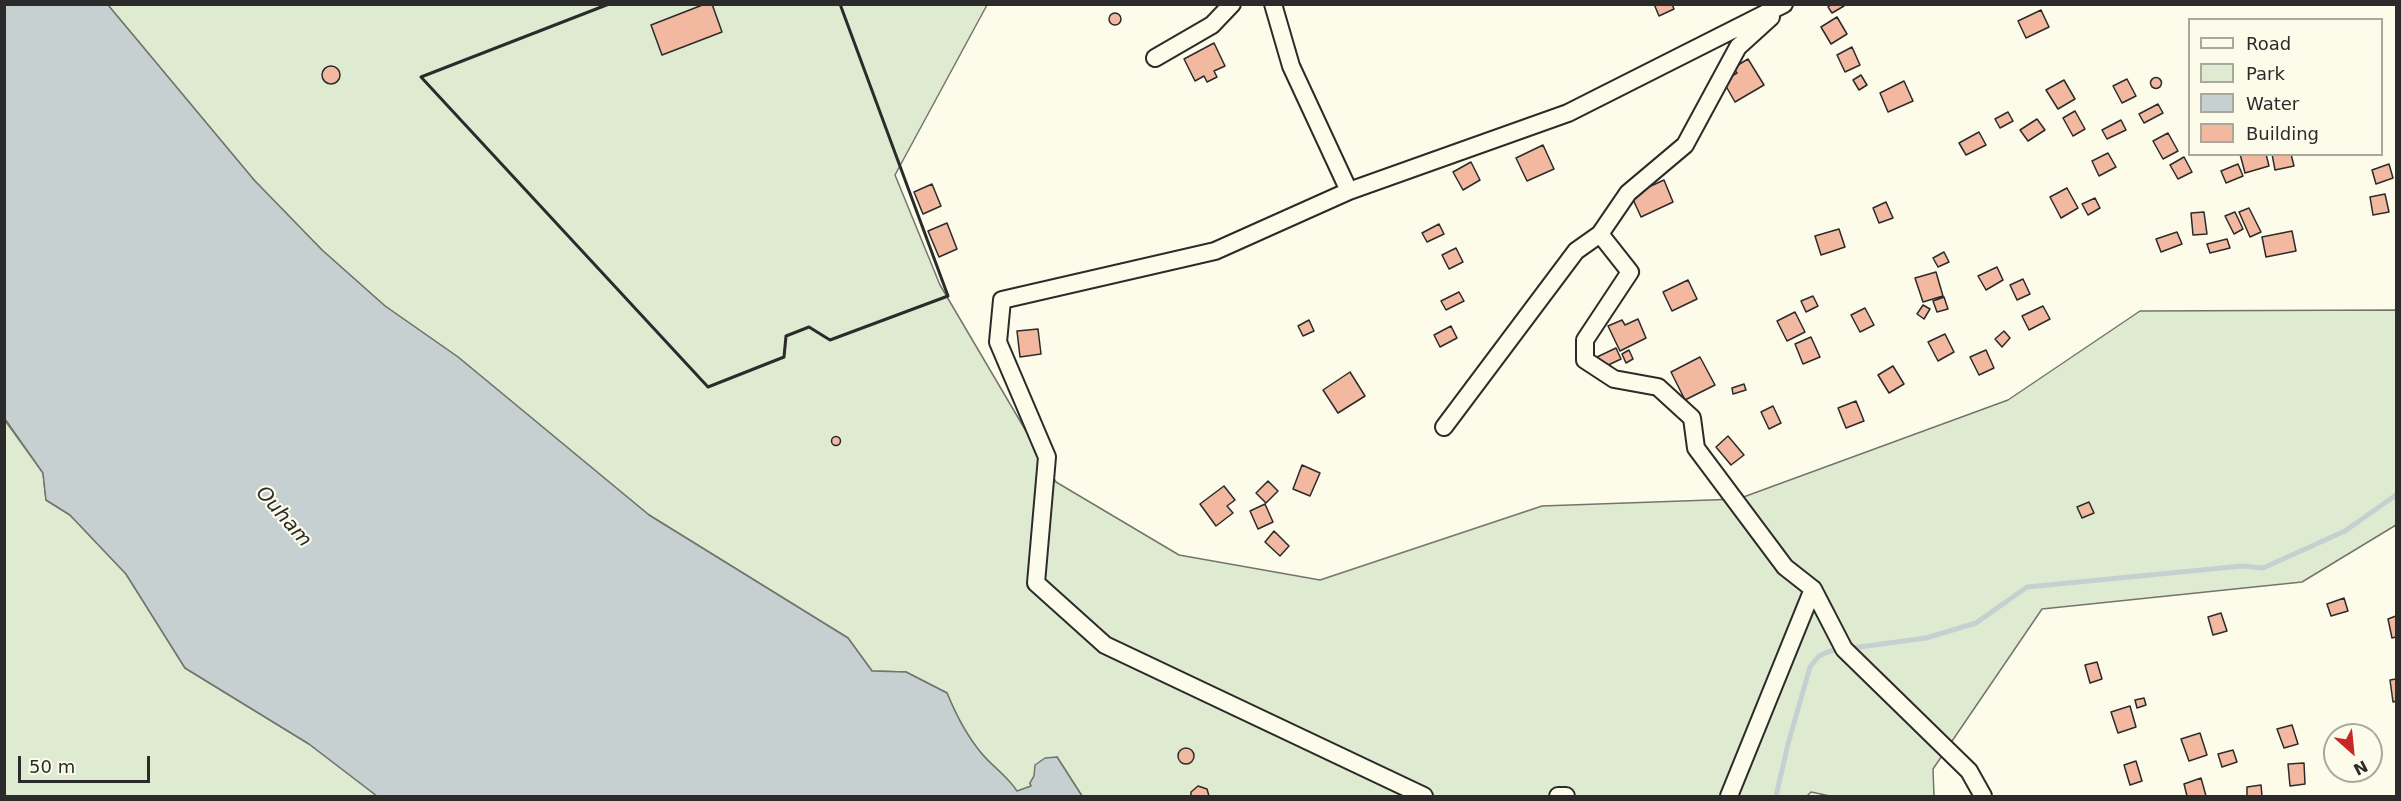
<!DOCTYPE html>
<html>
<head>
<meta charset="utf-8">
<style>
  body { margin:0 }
  #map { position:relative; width:2401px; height:801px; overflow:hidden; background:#fdfbea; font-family:"DejaVu Sans",sans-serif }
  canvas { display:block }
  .frame { position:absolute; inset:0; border:6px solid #2b2b2b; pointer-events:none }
  .legend { position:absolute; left:2188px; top:18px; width:195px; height:138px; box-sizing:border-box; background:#fdfbea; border:2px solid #a9a89e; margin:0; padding:8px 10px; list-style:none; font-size:18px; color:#2b2b2b }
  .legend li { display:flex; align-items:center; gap:12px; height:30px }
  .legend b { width:30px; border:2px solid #a9a89e }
  .north { position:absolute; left:2323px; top:723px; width:60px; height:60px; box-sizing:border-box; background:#fdfbea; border:2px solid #a9a89e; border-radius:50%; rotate:153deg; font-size:16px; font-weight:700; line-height:24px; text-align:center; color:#2b2b2b }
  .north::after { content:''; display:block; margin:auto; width:21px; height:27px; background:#c62828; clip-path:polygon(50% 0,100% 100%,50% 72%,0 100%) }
  .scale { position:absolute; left:18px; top:756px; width:132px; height:27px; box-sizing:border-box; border:3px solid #2b2b2b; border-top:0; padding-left:8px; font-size:18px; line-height:21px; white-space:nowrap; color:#2b2b2b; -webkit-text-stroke:4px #fdfbea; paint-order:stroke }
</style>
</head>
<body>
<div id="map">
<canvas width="2401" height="801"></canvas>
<div class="frame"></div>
<ul class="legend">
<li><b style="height:8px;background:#fdfbea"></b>Road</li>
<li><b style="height:16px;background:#deebd1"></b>Park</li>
<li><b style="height:16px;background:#c7d0d0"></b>Water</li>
<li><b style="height:16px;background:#f2b8a0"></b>Building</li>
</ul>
<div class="north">N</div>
<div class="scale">50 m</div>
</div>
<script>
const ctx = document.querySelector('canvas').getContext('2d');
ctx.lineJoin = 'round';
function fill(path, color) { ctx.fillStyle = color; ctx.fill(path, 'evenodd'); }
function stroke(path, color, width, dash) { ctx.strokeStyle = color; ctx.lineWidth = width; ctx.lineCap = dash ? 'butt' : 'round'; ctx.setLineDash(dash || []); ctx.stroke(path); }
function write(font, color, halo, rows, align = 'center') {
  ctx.font = font + ' "DejaVu Sans",sans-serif'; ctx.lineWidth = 4.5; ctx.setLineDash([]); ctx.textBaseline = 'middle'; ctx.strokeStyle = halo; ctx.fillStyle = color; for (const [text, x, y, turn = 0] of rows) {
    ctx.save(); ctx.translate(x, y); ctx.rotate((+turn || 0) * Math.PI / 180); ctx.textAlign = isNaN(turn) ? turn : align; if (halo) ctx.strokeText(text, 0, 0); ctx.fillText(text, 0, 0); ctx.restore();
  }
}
const green = new Path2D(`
  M 108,5 L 987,5 L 895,175 L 940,285 L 1056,482 L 1179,555 L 1320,580 L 1542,506 L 1738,499 L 2008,400 L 2140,311 L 2396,310 L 2396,525 L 2302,582 L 2042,609 L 1933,769 L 1934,796 L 1830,796 L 1811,792 L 1807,796 L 1082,796 L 1057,757 L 1034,776 L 1030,783 L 1031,786 L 1017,792 C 1009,777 993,767 982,754 C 966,735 956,715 947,693 L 906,672 L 872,671 L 848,638 L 649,515 L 458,357 L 385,306 L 322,250 L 254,180 Z
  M 4,419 L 43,473 L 46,500 L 70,515 L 126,574 L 185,668 L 309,744 L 377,796 L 5,796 Z`);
fill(green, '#deebd1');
stroke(green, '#74746e', 1.5);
const water = new Path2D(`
  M 4,5 L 108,5 L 254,180 L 322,250 L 385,306 L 458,357 L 649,515 L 848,638 L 872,671 L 906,672 L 947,693 C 956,715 966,735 982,754 C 993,767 1008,777 1017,791 L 1031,786 L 1030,783 L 1034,776 L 1035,765 L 1045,758 L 1057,757 L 1082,796 L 377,796 L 309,744 L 185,668 L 126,574 L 70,515 L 46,500 L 43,473 L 5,419 Z`);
fill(water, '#c7d0d0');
stroke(water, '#74746e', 1.5);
stroke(new Path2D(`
  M 1776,796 L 1788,744 L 1810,667 L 1819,656 L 1830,651 L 1926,638 L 1976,623 L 2027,587 L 2242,566 L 2263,568 L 2345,531 L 2396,495`), '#c7d0d0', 5);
const building = new Path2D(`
  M 705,4 L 712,4 L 722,32 L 662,55 L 651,25 Z
  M 1654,4 L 1672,4 L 1674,9 L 1659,16 Z
  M 1832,4 L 1843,4 L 1844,6 L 1832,13 L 1828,7 Z
  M 2041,10 L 2049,27 L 2026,38 L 2018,21 Z
  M1109 19a6 6 0 1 1 12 0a6 6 0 1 1-12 0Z
  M 1837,17 L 1847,34 L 1831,44 L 1821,27 Z
  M 1214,43 L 1225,66 L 1214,71 L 1217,77 L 1207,82 L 1204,76 L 1195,81 L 1184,59 Z
  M 1852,47 L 1860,65 L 1845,72 L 1837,55 Z
  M 1748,59 L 1764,85 L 1735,102 L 1723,81 L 1737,73 L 1733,68 Z
  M322 75a9 9 0 1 1 18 0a9 9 0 1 1-18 0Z
  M 1861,75 L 1867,85 L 1859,90 L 1853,80 Z
  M2150.5 83a5.5 5.5 0 1 1 11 0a5.5 5.5 0 1 1-11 0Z
  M 2127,79 L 2136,96 L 2122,103 L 2113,86 Z
  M 2064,80 L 2075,99 L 2058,109 L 2046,90 Z
  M 1904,81 L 1913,101 L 1888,112 L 1880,93 Z
  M 2158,104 L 2163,113 L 2144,123 L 2139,114 Z
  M 2075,111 L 2085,129 L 2073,136 L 2063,118 Z
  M 2008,112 L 2013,121 L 2000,128 L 1995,119 Z
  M 2037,119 L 2045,130 L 2028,141 L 2020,130 Z
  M 2121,120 L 2126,130 L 2107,139 L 2102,130 Z
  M 1979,132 L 1986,145 L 1966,155 L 1959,143 Z
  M 2168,133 L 2178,151 L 2163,159 L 2153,141 Z
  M 1543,145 L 1554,169 L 1527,181 L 1516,158 Z
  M 2108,153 L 2116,167 L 2099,176 L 2092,161 Z
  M 2240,154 L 2266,154 L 2269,166 L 2245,173 Z
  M 2272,154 L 2291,154 L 2294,166 L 2275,170 Z
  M 2184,157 L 2192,172 L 2178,179 L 2170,165 Z
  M 1471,162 L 1480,180 L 1463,190 L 1453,172 Z
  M 2238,164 L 2243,176 L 2226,183 L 2221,171 Z
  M 2389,164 L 2393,178 L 2376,184 L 2372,170 Z
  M 1664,180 L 1673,202 L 1641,217 L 1631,195 Z
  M 932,184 L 941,206 L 923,214 L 914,192 Z
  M 2067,188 L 2078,208 L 2061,218 L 2050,197 Z
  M 2385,194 L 2389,212 L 2373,215 L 2370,197 Z
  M 2095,198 L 2100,208 L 2088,215 L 2082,204 Z
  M 1886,202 L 1893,218 L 1879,223 L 1873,208 Z
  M 2249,208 L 2261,232 L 2250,237 L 2239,212 Z
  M 2204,212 L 2207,234 L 2193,235 L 2191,213 Z
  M 2235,212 L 2243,229 L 2234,234 L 2225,216 Z
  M 947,223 L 957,249 L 939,257 L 928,231 Z
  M 1439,224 L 1444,234 L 1427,242 L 1422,233 Z
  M 1839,229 L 1845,247 L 1821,255 L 1815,236 Z
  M 2292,231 L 2296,251 L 2266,257 L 2262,237 Z
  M 2177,232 L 2182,244 L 2161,252 L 2156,239 Z
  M 2227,239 L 2230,248 L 2210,253 L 2207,244 Z
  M 1456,248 L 1463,262 L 1449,269 L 1442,255 Z
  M 1944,252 L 1949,262 L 1938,267 L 1933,258 Z
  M 1997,267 L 2003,280 L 1986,290 L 1978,276 Z
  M 1936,272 L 1943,296 L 1923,302 L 1915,278 Z
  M 2023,279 L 2030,294 L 2017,300 L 2010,285 Z
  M 1688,280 L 1697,299 L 1672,311 L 1663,292 Z
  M 1459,292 L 1464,301 L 1446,310 L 1441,301 Z
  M 1813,296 L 1818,306 L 1806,312 L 1801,301 Z
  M 1944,297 L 1948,309 L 1937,312 L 1933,301 Z
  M 1923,305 L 1930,309 L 1924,319 L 1917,314 Z
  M 2043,306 L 2050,319 L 2029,330 L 2022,316 Z
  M 1865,308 L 1874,325 L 1860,332 L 1851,315 Z
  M 1795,312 L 1805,332 L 1787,341 L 1777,321 Z
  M 1638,319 L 1646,338 L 1620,351 L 1608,326 L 1622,320 L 1625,325 Z
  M 1309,320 L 1314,331 L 1303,336 L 1298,326 Z
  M 1451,326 L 1457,338 L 1440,347 L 1434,335 Z
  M 1038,329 L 1041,354 L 1020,357 L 1017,331 Z
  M 2004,331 L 2010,338 L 2002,347 L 1995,339 Z
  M 1945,334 L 1954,352 L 1938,361 L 1928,342 Z
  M 1811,337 L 1820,357 L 1803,364 L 1795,344 Z
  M 1616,348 L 1621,359 L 1602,368 L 1597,357 Z
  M 1629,350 L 1633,359 L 1626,363 L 1622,354 Z
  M 1986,350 L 1994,368 L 1979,375 L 1970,357 Z
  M 1700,357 L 1715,385 L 1685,400 L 1671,372 Z
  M 1893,366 L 1904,384 L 1889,393 L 1878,375 Z
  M 1350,372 L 1365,396 L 1338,413 L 1323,390 Z
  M 1744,384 L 1746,390 L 1733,394 L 1732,388 Z
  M 1856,401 L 1864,421 L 1846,428 L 1838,408 Z
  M 1773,406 L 1781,423 L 1769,429 L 1761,412 Z
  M 1728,436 L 1744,455 L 1731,465 L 1716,447 Z
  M831.5 441a4.5 4.5 0 1 1 9 0a4.5 4.5 0 1 1-9 0Z
  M 1302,465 L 1320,473 L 1310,496 L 1293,489 Z
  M 1268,481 L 1278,491 L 1266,503 L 1256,493 Z
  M 1224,486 L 1235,500 L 1227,506 L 1233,513 L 1216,526 L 1200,504 Z
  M 2089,502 L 2094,513 L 2082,518 L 2077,507 Z
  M 1265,504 L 1273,522 L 1258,529 L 1250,511 Z
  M 1274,531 L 1289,546 L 1280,556 L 1265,542 Z
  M 2344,598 L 2348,611 L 2331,616 L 2327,604 Z
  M 2221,613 L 2227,631 L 2213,635 L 2208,617 Z
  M 2396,616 L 2396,637 L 2392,638 L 2388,619 Z
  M 2097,662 L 2102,679 L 2090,683 L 2085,665 Z
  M 2396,679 L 2396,701 L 2393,702 L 2390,680 Z
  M 2144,698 L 2146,705 L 2137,708 L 2135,700 Z
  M 2130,706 L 2136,727 L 2118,733 L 2111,712 Z
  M 2292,725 L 2298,744 L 2284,748 L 2277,729 Z
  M 2200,733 L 2207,755 L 2189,761 L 2181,739 Z
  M1178 756a8 8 0 1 1 16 0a8 8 0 1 1-16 0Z
  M 2233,750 L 2237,762 L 2222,767 L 2218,754 Z
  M 2136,761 L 2142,781 L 2130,785 L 2124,765 Z
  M 2304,763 L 2305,784 L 2290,786 L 2288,764 Z
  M 2201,778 L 2206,796 L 2187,796 L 2184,784 Z
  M 2261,785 L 2262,796 L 2247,796 L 2247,787 Z
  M 1198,786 L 1207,789 L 1209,796 L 1191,796 L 1191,792 Z`);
fill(building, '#f2b8a0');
stroke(building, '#2b2b2b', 1.5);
const minor = new Path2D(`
  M 1273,4 L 1291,66 L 1349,191
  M 1155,58 L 1212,25 L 1232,4
  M 1600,234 L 1630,272 L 1585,340 L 1585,360 L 1614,379 L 1658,387 L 1692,418 L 1696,448 L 1785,567 L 1813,589
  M 1444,427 L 1576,251 L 1600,234 L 1628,193 L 1685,145 L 1738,47 L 1771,17
  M 1424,796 L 1105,645 L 1036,583 L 1047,457 L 998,342 L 1002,300 L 1215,251 L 1349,191 L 1568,113 L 1784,4
  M 1558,796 L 1566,796
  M 1729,796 L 1813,589 L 1844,649 L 1969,771 L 1983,796`);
stroke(minor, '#2b2b2b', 20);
stroke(minor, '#fdfbea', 16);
stroke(new Path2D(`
  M 609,4 L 421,77 L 708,387 L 784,357 L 786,336 L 809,327 L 830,340 L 948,296 L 840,4`), '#2b2b2b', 3);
write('italic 20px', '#2b2b2b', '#fdfbea', [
  ["Ouham",283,517,49]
]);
</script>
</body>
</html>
